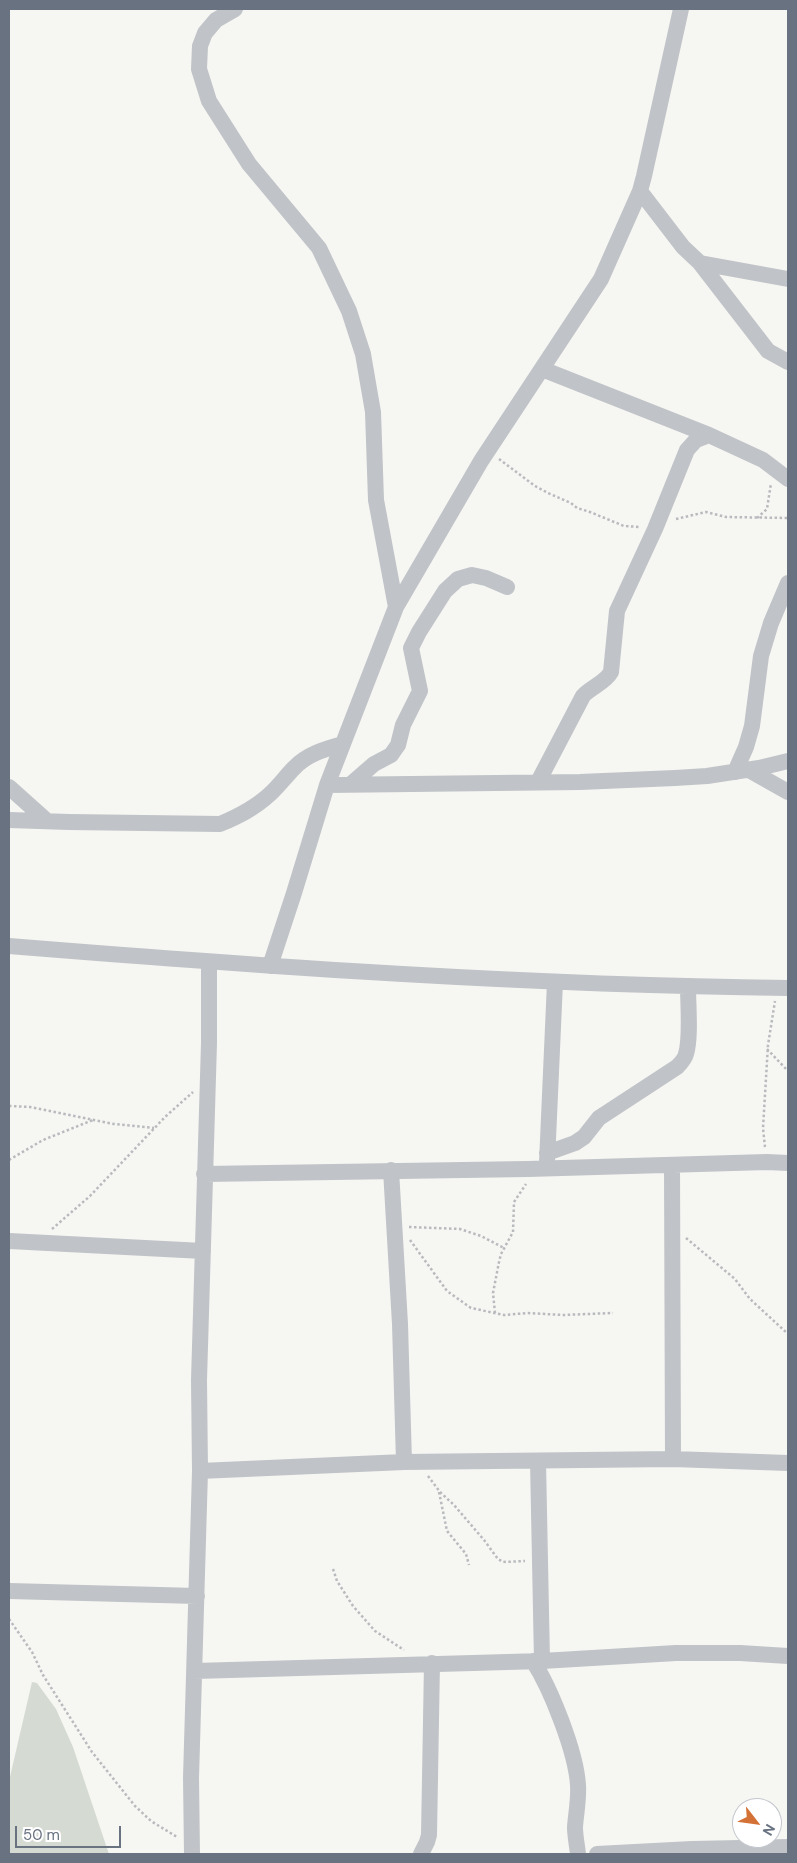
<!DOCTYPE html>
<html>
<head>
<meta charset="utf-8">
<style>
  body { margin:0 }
  #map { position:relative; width:797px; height:1863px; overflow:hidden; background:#f6f6f3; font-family:"DM Sans",sans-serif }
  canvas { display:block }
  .frame { position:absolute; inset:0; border:10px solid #687281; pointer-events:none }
  .north { position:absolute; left:732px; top:1798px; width:50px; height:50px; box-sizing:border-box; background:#fff; border:1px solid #c3c7cd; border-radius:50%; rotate:120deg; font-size:14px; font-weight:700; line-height:20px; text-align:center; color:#687281 }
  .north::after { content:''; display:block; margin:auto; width:18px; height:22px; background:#d37136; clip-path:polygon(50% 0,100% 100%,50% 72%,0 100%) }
  .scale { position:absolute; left:15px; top:1826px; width:106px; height:22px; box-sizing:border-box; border:2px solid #687281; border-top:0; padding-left:6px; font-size:15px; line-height:18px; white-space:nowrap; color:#687281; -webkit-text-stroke:4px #fff; paint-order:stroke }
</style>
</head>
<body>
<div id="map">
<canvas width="797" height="1863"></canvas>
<div class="frame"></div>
<div class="north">N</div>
<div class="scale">50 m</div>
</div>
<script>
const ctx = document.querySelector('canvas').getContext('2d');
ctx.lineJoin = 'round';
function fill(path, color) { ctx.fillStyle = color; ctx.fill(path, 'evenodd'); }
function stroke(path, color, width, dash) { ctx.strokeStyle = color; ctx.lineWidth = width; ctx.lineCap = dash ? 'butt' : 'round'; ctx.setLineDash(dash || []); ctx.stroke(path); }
fill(new Path2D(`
  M 32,1682 L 37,1683 L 56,1709 L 73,1747 L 109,1854 L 9,1854 L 9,1781 Z`), '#d5dbd3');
stroke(new Path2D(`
  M 499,459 L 535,486 L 548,493 L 571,503 L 577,508 L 590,512 L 624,526 L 640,527
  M 757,518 L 767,509 L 771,483
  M 676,519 L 706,512 L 726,517 L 788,518
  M 767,1049 L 788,1071
  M 9,1106 L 30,1107 L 114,1124 L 154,1128
  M 765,1147 L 763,1128 L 768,1045 L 775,1001
  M 9,1160 L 43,1140 L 93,1120
  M 409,1227 L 460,1229 L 481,1236 L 504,1248
  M 52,1229 L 90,1196 L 165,1117 L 193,1092
  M 686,1238 L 735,1279 L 750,1299 L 788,1334
  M 410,1240 L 447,1291 L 471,1308 L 504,1315 L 528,1313 L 563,1315 L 613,1313
  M 495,1313 L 493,1293 L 499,1262 L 501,1254 L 513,1232 L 514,1202 L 526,1184
  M 428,1476 L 440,1492 L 454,1505 L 484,1540 L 498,1559 L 503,1562 L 525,1561
  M 439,1492 L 447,1531 L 466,1554 L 469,1565
  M 333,1569 L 337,1581 L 353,1606 L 375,1631 L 404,1650
  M 9,1619 L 32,1652 L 43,1675 L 92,1752 L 135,1806 L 151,1821 L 177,1837`), '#b8babd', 2.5, [2.5, 2.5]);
stroke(new Path2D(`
  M 235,9 L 216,20 L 205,33 L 200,46 L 199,69 L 209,101 L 249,164 L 319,248 L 349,311 L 363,354 L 373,412 L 376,500 L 396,607
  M 640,191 L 683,247 L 700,263 L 768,351 L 788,362
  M 700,263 L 788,279
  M 542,369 L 709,435 L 763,460 L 788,479
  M 749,770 L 788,792
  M 735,772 L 746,747 L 752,726 L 761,656 L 771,623 L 788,583
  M 538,782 L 583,696 C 591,687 605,683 611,672 L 617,611 L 655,529 L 687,450 L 696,440 L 709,435
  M 351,784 L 374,764 L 391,755 L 398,745 L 403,725 L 420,691 L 411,648 L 419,632 L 445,591 L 458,579 L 472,575 L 486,578 L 507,587
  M 327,785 L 580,782 L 675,778 L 707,776 L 759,768 L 788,761
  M 9,787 L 47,821
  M 9,820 L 69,822 L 220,824 C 239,816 255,808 270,794 C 279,786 286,776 294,768 C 307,754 325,749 343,744
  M 9,946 C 268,967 528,985 788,988
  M 270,966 L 294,893 L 327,785 L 396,607 L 481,461 L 601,279 L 640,191 L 644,176 L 681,9
  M 547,1153 L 575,1143 L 584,1137 L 599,1118 L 677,1067 C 681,1063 685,1059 686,1054 C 691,1038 688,1005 688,986
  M 547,1162 L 555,982
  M 672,1165 L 673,1459
  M 391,1170 L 400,1324 L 404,1462
  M 204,1174 L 528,1169 L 767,1162 L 788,1163
  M 9,1241 L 203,1251
  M 538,1461 L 542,1661
  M 200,1471 L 404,1462 L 673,1459 L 788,1463
  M 9,1591 L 197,1596
  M 533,1661 C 551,1689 576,1752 578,1785 C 579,1799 576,1813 575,1827 C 575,1836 577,1845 578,1854
  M 195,1671 L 542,1661 L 676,1653 L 740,1653 L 788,1656
  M 192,1854 L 191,1778 L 200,1471 L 199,1380 L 209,1043 L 209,962
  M 421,1854 L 427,1842 L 429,1835 L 432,1663
  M 597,1854 L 692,1849 L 788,1847`), '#c0c3c7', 16);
</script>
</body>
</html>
